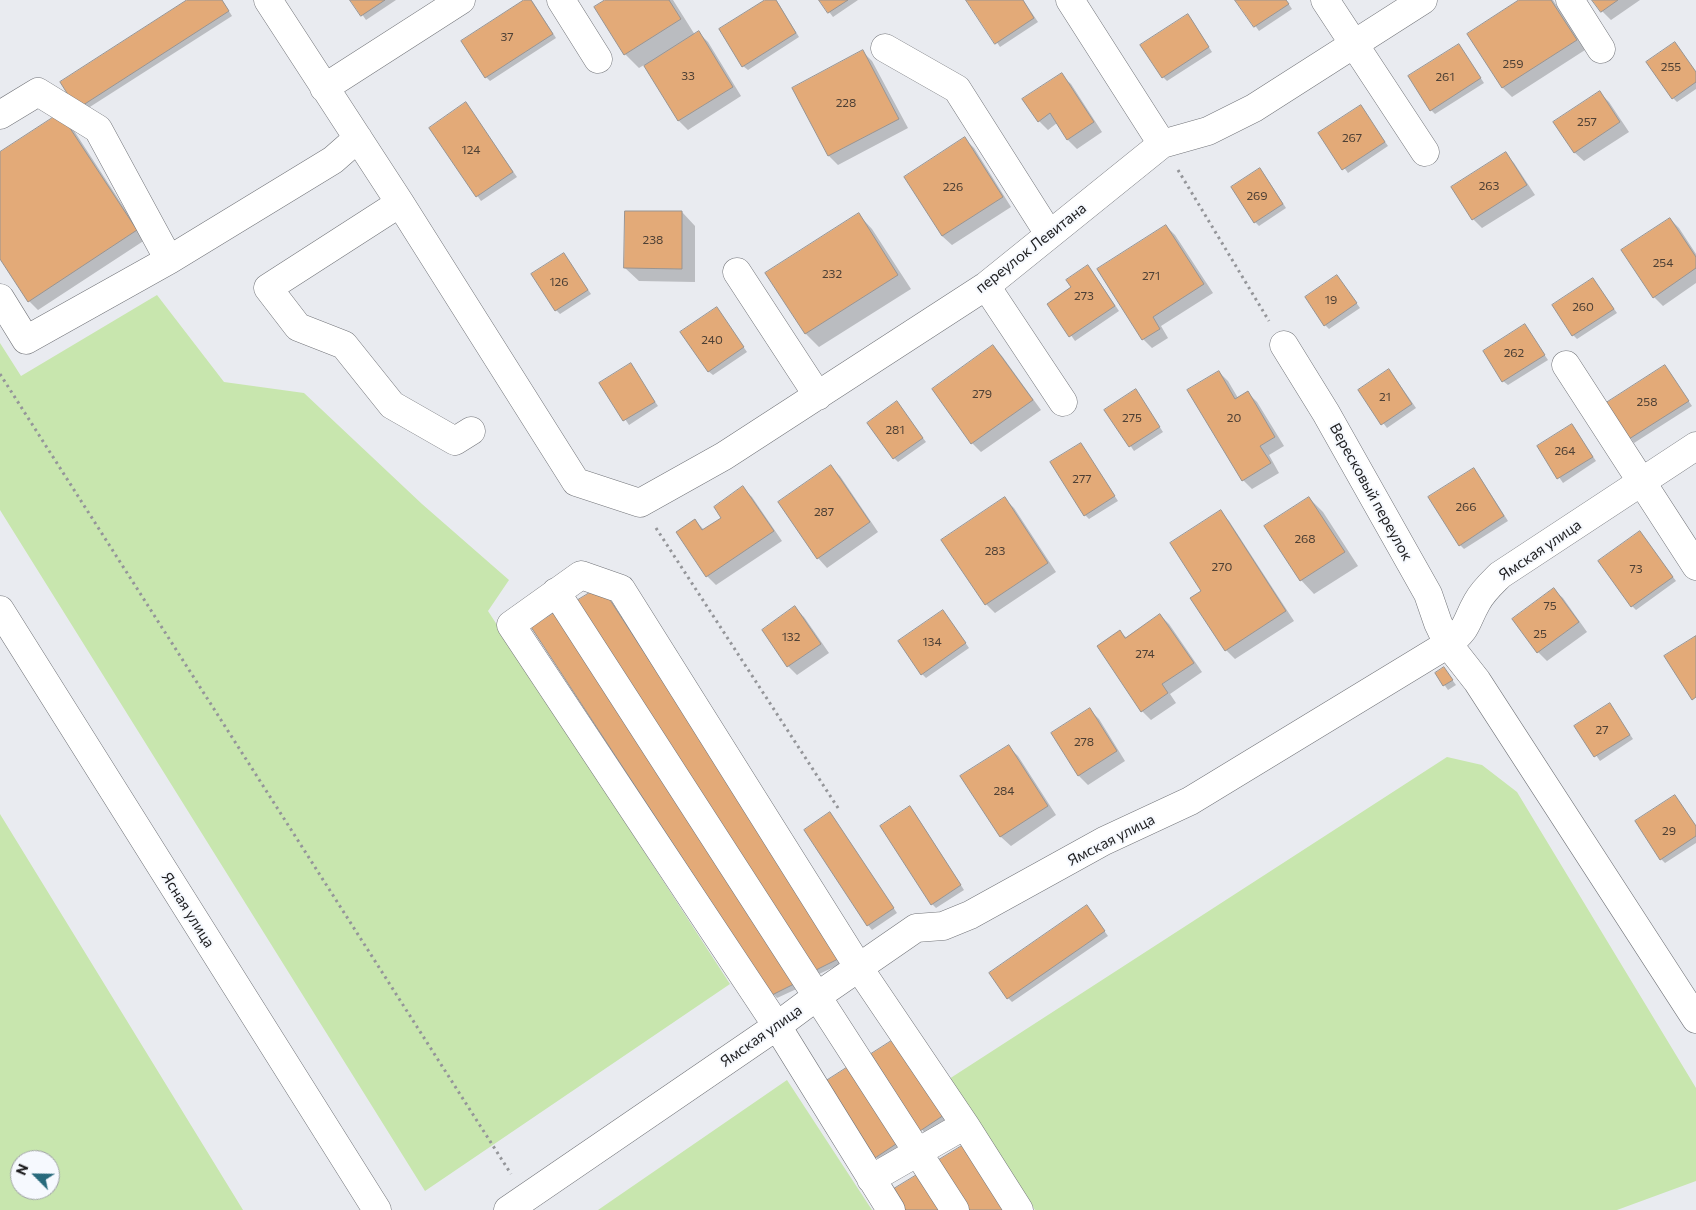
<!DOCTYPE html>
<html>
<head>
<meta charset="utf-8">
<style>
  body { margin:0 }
  #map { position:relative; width:1696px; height:1210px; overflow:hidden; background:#e9ebf0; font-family:Commissioner,sans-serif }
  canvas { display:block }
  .north { position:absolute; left:10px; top:1150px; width:50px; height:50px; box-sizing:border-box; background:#f6f9fe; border:1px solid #9fa1a5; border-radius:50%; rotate:293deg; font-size:14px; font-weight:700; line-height:20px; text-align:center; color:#1d1d1f }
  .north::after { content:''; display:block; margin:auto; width:18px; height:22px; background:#286a7c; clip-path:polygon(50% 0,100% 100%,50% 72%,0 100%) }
</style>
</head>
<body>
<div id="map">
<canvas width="1696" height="1210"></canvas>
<div class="north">N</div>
</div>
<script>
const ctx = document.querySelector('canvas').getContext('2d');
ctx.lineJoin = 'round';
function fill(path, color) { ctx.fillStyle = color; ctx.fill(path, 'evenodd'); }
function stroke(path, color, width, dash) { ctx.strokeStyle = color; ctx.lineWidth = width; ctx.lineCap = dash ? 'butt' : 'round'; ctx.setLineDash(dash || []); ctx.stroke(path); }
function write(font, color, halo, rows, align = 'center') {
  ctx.font = font + ' Commissioner,sans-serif'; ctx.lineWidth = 4; ctx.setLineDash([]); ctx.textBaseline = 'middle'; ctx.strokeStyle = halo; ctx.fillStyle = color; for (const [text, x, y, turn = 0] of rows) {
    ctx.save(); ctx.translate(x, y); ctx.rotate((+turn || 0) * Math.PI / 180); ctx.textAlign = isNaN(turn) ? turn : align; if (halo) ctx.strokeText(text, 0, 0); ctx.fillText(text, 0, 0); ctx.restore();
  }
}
fill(new Path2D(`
  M 157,295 L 224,382 L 304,393 L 422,504 L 509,580 L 488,611 L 730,984 L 425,1191 L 0,510 L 0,343 L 21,376 Z
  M 1447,757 L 1482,765 L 1517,792 L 1696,1088 L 1696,1181 L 1617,1210 L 1035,1210 L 949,1079 Z
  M 0,814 L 243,1210 L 0,1210 ZM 20,1160 L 50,1160 L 50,1190 L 20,1190 Z
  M 787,1080 L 872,1210 L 598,1210 Z`), '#c8e6ae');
fill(new Path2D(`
  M 190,0 L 222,0 L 232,16 L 82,112 L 62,82 Z
  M 352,0 L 396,0 L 366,20 Z
  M 526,0 L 531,0 L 533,2 L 556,38 L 490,81 L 486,77 Z
  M 608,0 L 673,0 L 695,35 L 699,33 L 708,42 L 741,96 L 688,130 L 679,121 L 644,65 L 639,68 L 625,54 L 596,8 Z
  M 767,0 L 777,1 L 799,37 L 748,70 L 743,66 Z
  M 820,0 L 858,0 L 833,17 Z
  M 969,0 L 1023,0 L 1038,22 L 1000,47 Z
  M 1237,0 L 1286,0 L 1292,9 L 1259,31 Z
  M 1522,0 L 1553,0 L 1585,50 L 1512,97 L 1503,88 L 1469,35 Z
  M 1594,0 L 1640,0 L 1611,20 L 1602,11 Z
  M 1192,20 L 1212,52 L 1167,81 L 1163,77 Z
  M 1459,45 L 1484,83 L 1435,114 L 1431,110 Z
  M 863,52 L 872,61 L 908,128 L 838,165 L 829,156 L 794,88 Z
  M 1696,72 L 1696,89 L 1677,102 L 1673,98 Z
  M 1061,75 L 1071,84 L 1102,132 L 1077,149 L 1068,140 L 1057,123 L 1048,130 L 1039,121 Z
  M 1600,93 L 1609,102 L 1629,132 L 1584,161 L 1574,152 Z
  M 466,104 L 517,177 L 481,201 L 430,129 Z
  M 1361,107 L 1388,146 L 1348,173 L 1320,134 Z
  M 69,123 L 145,240 L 38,310 L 29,301 L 0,257 L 0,154 Z
  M 965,139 L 974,148 L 1011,207 L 952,245 L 942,236 Z
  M 1505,154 L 1514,163 L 1535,195 L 1482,228 L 1473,219 Z
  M 1264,174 L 1286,208 L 1259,226 L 1255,222 Z
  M 682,212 L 695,226 L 695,282 L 639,281 L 625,268 Z
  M 859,215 L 872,229 L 911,289 L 819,347 L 806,334 L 767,273 Z
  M 1670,219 L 1679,228 L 1696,254 L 1696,283 L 1663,306 L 1654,297 Z
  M 1166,226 L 1175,235 L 1213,293 L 1161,326 L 1168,338 L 1152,348 L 1143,339 Z
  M 564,254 L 591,294 L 560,314 L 556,310 Z
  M 1092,271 L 1119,311 L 1075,341 L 1049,304 Z
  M 1337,276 L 1360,308 L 1329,329 L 1325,325 Z
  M 1593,279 L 1617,313 L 1577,339 L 1573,335 Z
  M 717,309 L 747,352 L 713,375 L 708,371 Z
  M 1525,326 L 1548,360 L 1508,385 L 1503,381 Z
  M 993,347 L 1002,356 L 1041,410 L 981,452 L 972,443 L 934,389 Z
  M 630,365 L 658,406 L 629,425 L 601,383 Z
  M 1665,366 L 1692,406 L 1634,443 L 1607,403 Z
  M 1219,372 L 1228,381 L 1238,398 L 1248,393 L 1257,402 L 1284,446 L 1269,455 L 1279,473 L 1252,489 L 1243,480 Z
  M 1393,375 L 1416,408 L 1387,428 L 1359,391 Z
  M 1136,391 L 1163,432 L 1134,451 L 1106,410 Z
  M 897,403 L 926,442 L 898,462 L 894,458 Z
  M 1572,425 L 1596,461 L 1563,483 L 1538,446 Z
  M 1081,445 L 1118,501 L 1089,519 L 1085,515 Z
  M 831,467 L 840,476 L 878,532 L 827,568 L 818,558 L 779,502 Z
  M 1478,474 L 1508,521 L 1464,549 L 1460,545 Z
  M 743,488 L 752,497 L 782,541 L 716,585 L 707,576 L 695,520 L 704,530 L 723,518 Z
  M 1309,498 L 1323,512 L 1358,566 L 1314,594 L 1301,580 Z
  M 1005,499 L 1014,508 L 1056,572 L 995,613 L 986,604 Z
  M 1220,512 L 1229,521 L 1294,621 L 1235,659 L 1226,650 L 1203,592 Z
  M 1640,532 L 1676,581 L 1636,610 L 1632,606 Z
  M 1553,589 L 1563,598 L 1587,632 L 1547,661 L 1538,652 L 1513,619 Z
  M 605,592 L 845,962 L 819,974 Z
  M 795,608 L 804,617 L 829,653 L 797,675 L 788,666 L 763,630 Z
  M 1160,615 L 1169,624 L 1202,672 L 1170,694 L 1176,703 L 1151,720 L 1142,711 L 1120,632 L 1127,638 Z
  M 947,616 L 969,648 L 926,678 L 922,674 Z
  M 533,627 L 803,986 L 777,998 L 773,994 Z
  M 1444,669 L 1456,685 L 1448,690 L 1436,673 Z
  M 1610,705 L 1633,739 L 1600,761 L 1576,726 Z
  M 1090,710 L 1099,719 L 1125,761 L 1088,785 L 1079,776 L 1053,734 Z
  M 1009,747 L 1018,756 L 1056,815 L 1011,846 L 1001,837 L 962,777 Z
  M 1675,796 L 1696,826 L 1696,843 L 1665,863 L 1661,859 Z
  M 910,808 L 914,812 L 964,890 L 936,908 L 932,904 Z
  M 830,814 L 897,913 L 872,930 L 868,925 Z
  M 1087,907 L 1108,936 L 1012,1002 L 1008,998 Z
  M 873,1054 L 947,1120 L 925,1134 Z
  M 828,1081 L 903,1147 L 880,1161 L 876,1157 Z`), '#0003');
const building = new Path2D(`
  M 187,0 L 222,0 L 229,11 L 77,109 L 60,82 Z
  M 350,0 L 385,0 L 361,16 Z
  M 524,0 L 531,0 L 553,34 L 485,78 L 461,41 Z
  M 605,0 L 669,0 L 681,19 L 624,55 L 594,7 Z
  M 765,0 L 776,0 L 796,33 L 742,67 L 719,29 Z
  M 819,0 L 848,0 L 828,13 Z
  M 966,0 L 1023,0 L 1034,18 L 995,44 Z
  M 1235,0 L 1286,0 L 1289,4 L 1254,27 Z
  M 1519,0 L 1551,0 L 1577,40 L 1502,88 L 1467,34 Z
  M 1592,0 L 1618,0 L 1601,12 Z
  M 1188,14 L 1209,47 L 1162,78 L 1140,45 Z
  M 699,31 L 733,87 L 678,121 L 644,66 Z
  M 1675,42 L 1696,72 L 1696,82 L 1672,99 L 1646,62 Z
  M 1459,44 L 1481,78 L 1430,111 L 1408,76 Z
  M 863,50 L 899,119 L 828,156 L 792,88 Z
  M 1062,73 L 1094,122 L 1067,140 L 1050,113 L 1038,122 L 1022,99 Z
  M 1600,91 L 1620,122 L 1574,153 L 1553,122 Z
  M 466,102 L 513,172 L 476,197 L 429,128 Z
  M 1361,105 L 1385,142 L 1342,170 L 1318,133 Z
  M 60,113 L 137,230 L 28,302 L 0,259 L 0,152 Z
  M 965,137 L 1003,197 L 942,236 L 904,177 Z
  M 1506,152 L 1527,185 L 1472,220 L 1451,187 Z
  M 1260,168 L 1283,204 L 1254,223 L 1231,187 Z
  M 625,211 L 682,211 L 682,269 L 624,268 Z
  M 859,213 L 898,275 L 805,334 L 765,273 Z
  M 1670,218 L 1696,257 L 1696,268 L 1653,298 L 1621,250 Z
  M 1166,225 L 1204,284 L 1153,317 L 1160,329 L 1142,340 L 1097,269 Z
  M 564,253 L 588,290 L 555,311 L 531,274 Z
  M 1088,265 L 1115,306 L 1069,337 L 1047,304 L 1071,287 L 1066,280 Z
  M 1337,275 L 1357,303 L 1324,326 L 1305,297 Z
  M 1593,278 L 1614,309 L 1572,336 L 1552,305 Z
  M 717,307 L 744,347 L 708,372 L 680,332 Z
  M 1525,324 L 1545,355 L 1502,382 L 1483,351 Z
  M 993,345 L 1033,400 L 971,444 L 932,389 Z
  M 631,363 L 655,402 L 623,421 L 599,383 Z
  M 1665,365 L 1689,401 L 1629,439 L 1606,403 Z
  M 1389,369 L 1412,404 L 1381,425 L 1358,390 Z
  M 1219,371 L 1235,399 L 1248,391 L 1275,437 L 1260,446 L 1271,463 L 1242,481 L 1187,390 Z
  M 1136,389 L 1160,427 L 1129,447 L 1104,410 Z
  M 897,401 L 923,438 L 893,459 L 867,423 Z
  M 1572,424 L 1593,457 L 1557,479 L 1537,446 Z
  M 1081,443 L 1115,496 L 1084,516 L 1050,462 Z
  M 831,465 L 870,522 L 817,559 L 778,502 Z
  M 1474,468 L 1504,516 L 1459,546 L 1428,497 Z
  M 743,486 L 774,531 L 706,577 L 676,532 L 695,519 L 702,530 L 721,518 L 714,507 Z
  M 1005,497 L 1048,563 L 985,605 L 941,540 Z
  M 1309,497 L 1345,552 L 1300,581 L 1264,526 Z
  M 1221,510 L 1286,611 L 1225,651 L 1190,598 L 1201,591 L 1170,543 Z
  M 1640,531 L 1673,577 L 1631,607 L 1598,561 Z
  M 601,586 L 842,957 L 814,971 L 573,603 Z
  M 1554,588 L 1579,622 L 1537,653 L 1512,619 Z
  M 795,606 L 821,644 L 787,667 L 762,630 Z
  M 559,610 L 800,981 L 772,995 L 531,627 Z
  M 943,610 L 966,643 L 921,675 L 898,641 Z
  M 1160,614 L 1194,663 L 1162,684 L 1168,693 L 1141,712 L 1097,646 L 1120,630 L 1125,638 Z
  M 1696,636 L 1696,697 L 1692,700 L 1664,656 Z
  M 1444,667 L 1453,680 L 1443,686 L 1435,673 Z
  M 1610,703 L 1630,735 L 1594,757 L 1574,726 Z
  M 1090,708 L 1117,751 L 1078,776 L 1051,733 Z
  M 1009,745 L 1048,806 L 1000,837 L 960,776 Z
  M 1675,795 L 1696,826 L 1696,836 L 1660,860 L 1635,821 Z
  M 910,806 L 961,885 L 931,905 L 880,826 Z
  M 830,812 L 894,908 L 867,926 L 804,830 Z
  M 1087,905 L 1105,931 L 1007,999 L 989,973 Z
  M 896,1038 L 944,1115 L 920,1131 L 871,1054 Z
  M 851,1065 L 899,1142 L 875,1158 L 826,1081 Z
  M 965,1144 L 1008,1210 L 969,1210 L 937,1161 Z
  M 920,1173 L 944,1210 L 905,1210 L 892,1190 Z`);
fill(building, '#e3aa78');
stroke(building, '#999491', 1);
const minor = new Path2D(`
  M 268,0 L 400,203 L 576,482 L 640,503 L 724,456 L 986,286 L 1162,144 L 1208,131 L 1254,108 L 1423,0
  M 561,0 L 598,59
  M 1070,0 L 1162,144
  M 1325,0 L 1425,152
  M 1570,0 L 1601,49
  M 885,48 L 957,89 L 1049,234
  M 324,88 L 461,0
  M 0,115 L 38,92 L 98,129 L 169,260
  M 400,203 L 268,288 L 298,327 L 344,345 L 392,405 L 455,441 L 471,431
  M 737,272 L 818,396
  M 986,286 L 1063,402
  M 0,298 L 26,340 L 169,260 L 333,160 L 358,138
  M 1284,345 L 1326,413 L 1428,594 L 1438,623 L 1448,644 L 1477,681 L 1696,1019
  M 1566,365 L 1696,566
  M 556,592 L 955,1210
  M 0,610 L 377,1210
  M 871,1179 L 965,1125
  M 508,1210 L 777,1026 L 816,997 L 916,928 L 943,926 L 970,915 L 1104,841 L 1190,801 L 1448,644 C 1469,628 1465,623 1477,602 C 1483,591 1491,584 1500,575 L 1696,446
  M 891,1210 L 777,1026 L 511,625 L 581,575 L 621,589 L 859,968 L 965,1125 L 1019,1210`);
stroke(minor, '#727479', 29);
stroke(new Path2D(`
  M 1178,170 L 1269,321
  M 0,374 L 511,1174
  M 656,528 L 840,811`), '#949599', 3, [2.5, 4]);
stroke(minor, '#fff', 28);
write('12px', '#4e4035', null, [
  ["37",507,37],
  ["259",1513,64],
  ["255",1671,67],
  ["33",688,76],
  ["261",1445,77],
  ["228",846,103],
  ["257",1587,122],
  ["267",1352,138],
  ["124",471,150],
  ["263",1489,186],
  ["226",953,187],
  ["269",1257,196],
  ["238",653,240],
  ["254",1663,263],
  ["232",832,274],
  ["271",1151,276],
  ["126",559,282],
  ["273",1084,296],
  ["19",1331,300],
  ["260",1583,307],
  ["240",712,340],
  ["262",1514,353],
  ["279",982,394],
  ["21",1385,397],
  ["258",1647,402],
  ["275",1132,418],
  ["20",1234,418],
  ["281",895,430],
  ["264",1565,451],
  ["277",1082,479],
  ["266",1466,507],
  ["287",824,512],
  ["268",1305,539],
  ["283",995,551],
  ["270",1222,567],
  ["73",1636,569],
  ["75",1550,606],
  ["25",1540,634],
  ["132",791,637],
  ["134",932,642],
  ["274",1145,654],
  ["27",1602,730],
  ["278",1084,742],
  ["284",1004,791],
  ["29",1669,831]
]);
write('15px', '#1d1d1f', '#f6f9fe', [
  ["переулок Левитана",1031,248,-38],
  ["Вересковый переулок",1371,492,61],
  ["Ямская улица",1540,550,-34],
  ["Ямская улица",1111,840,-27],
  ["Ясная улица",188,910,58],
  ["Ямская улица",761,1036,-35]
]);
</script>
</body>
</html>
